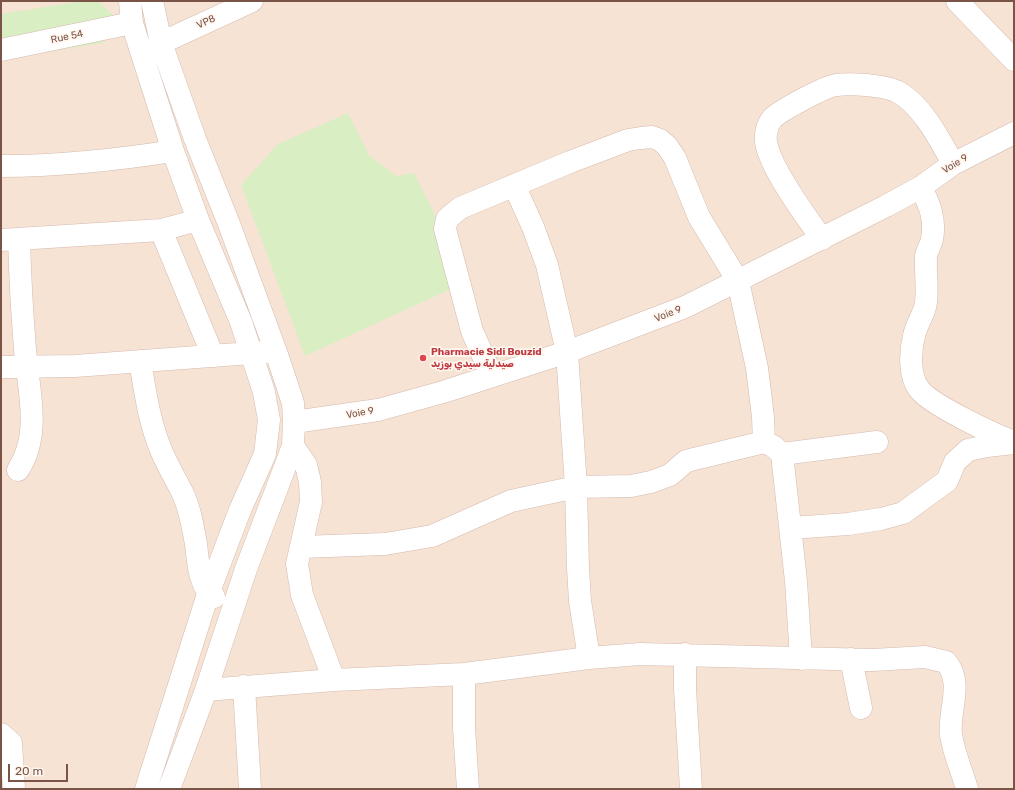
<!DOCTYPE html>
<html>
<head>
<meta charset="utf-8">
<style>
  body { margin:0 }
  #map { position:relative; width:1015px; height:790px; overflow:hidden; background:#fef2e6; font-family:Rubik,sans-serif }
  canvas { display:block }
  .frame { position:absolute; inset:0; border:2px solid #7b5448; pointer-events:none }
  .scale { position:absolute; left:8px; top:764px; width:60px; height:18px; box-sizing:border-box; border:2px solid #7b5448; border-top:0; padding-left:5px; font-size:12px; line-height:14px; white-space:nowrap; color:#7b5448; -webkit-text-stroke:3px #fff7ef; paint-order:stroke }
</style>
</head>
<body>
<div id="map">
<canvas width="1015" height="790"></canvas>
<div class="frame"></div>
<div class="scale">20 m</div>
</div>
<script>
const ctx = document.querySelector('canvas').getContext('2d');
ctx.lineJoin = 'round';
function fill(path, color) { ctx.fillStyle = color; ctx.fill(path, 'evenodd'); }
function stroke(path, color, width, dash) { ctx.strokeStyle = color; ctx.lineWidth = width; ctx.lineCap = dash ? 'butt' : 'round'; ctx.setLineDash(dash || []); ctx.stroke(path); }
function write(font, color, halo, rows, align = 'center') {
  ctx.font = font + ' Rubik,Cairo,sans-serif'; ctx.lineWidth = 3.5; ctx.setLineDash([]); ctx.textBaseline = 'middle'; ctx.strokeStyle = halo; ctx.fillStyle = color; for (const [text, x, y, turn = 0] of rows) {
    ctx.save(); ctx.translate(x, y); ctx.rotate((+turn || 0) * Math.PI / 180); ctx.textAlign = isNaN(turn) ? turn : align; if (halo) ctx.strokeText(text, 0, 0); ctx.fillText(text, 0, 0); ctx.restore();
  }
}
fill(new Path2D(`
  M 1,1 L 1014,1 L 1014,789 L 1,789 Z`), '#f7e3d4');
fill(new Path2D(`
  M 83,1 L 98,1 L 114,16 L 104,43 L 1,59 L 1,14 Z
  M 348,113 L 369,155 L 396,176 L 414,173 L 438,221 L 453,288 L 305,356 L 241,185 L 278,144 Z`), '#daeec3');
const minor = new Path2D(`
  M 130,1 L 132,23 L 173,151 L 198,220 L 241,322 L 264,392 L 269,420 L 265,454 L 240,510 L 208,594 L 146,789
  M 152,1 L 161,43 L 195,139 L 229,224 L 276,352 L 293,403 L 294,422 L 293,446 L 246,569 L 206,690 L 169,789
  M 957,1 L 1014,60
  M 161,43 L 252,1
  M 1,50 L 132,23
  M 1,166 C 59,166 116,160 173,151
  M 514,185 L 533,227 L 547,265 L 567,352 L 576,487 L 578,568 L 580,601 L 589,658
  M 921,187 C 929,204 936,219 932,239 C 931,245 927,250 926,256 C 925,272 928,287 926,302 C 925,314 916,324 914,336 C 910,352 909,376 919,389 C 929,404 995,435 1014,442
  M 161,230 L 213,356
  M 822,239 C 806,217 770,168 766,142 C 765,135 767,125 772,119 C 779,111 824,87 836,85 C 851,83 882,85 896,91 C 921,103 940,140 953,164
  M 1,240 L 161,230 L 198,220
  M 140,361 C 145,391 149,421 161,450 C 167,465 176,479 183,494 C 190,509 193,527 196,544 C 198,560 199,588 214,597
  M 1,367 L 75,366 L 265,352
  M 492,376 L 472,331 L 445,229 L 447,219 L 460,208 L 570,162 L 628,140 L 641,138 L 652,137 L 660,140 L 667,146 L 675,158 L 699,217 L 738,281 L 757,368 L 763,417 L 764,442
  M 294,422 L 378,410 L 443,392 L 567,352 L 685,307 L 886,206 L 921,187 L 953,164 L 1014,133
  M 293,446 L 306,465 L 310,482 L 311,502 L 297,564 L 302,595 L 334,680
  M 782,454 L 877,442
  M 18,470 C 42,434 28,389 25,349 C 22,312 20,276 19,239
  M 791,528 L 848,524 L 881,519 L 903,513 L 947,481 L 955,462 L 968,450 L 987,446 L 1014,443
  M 301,547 L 385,544 L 432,536 L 511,501 L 576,487 L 631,486 L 651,482 L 670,475 L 686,461 L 764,442 L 773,446 L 782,454 L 796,581 L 801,659
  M 685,654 L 685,689 L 691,789
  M 851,659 L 861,708
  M 464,674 L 464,728 L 468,789
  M 244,686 L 250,789
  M 206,690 L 334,680 L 464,674 L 589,658 L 640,654 L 873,660 L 925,657 L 946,662 C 964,683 948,711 951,735 C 954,754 962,771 967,789
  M 1,734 L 11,743 L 14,789`);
stroke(minor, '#d4baad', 23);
stroke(minor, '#fff', 22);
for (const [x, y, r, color] of [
  [423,358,4,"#e0444e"]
]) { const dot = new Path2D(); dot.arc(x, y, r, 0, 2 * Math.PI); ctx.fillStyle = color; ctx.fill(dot); stroke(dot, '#fff7ef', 1.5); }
write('10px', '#7b5448', '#fff7ef', [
  ["VP8",206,22,-25],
  ["Rue 54",67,37,-12],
  ["Voie 9",955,164,-31],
  ["Voie 9",668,314,-22],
  ["Voie 9",360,413,-10]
]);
write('bold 10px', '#be3a42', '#fff7ef', [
  ["Pharmacie Sidi Bouzid",431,352],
  ["صيدلية سيدي بوزيد",431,364]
], 'left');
</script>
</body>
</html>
